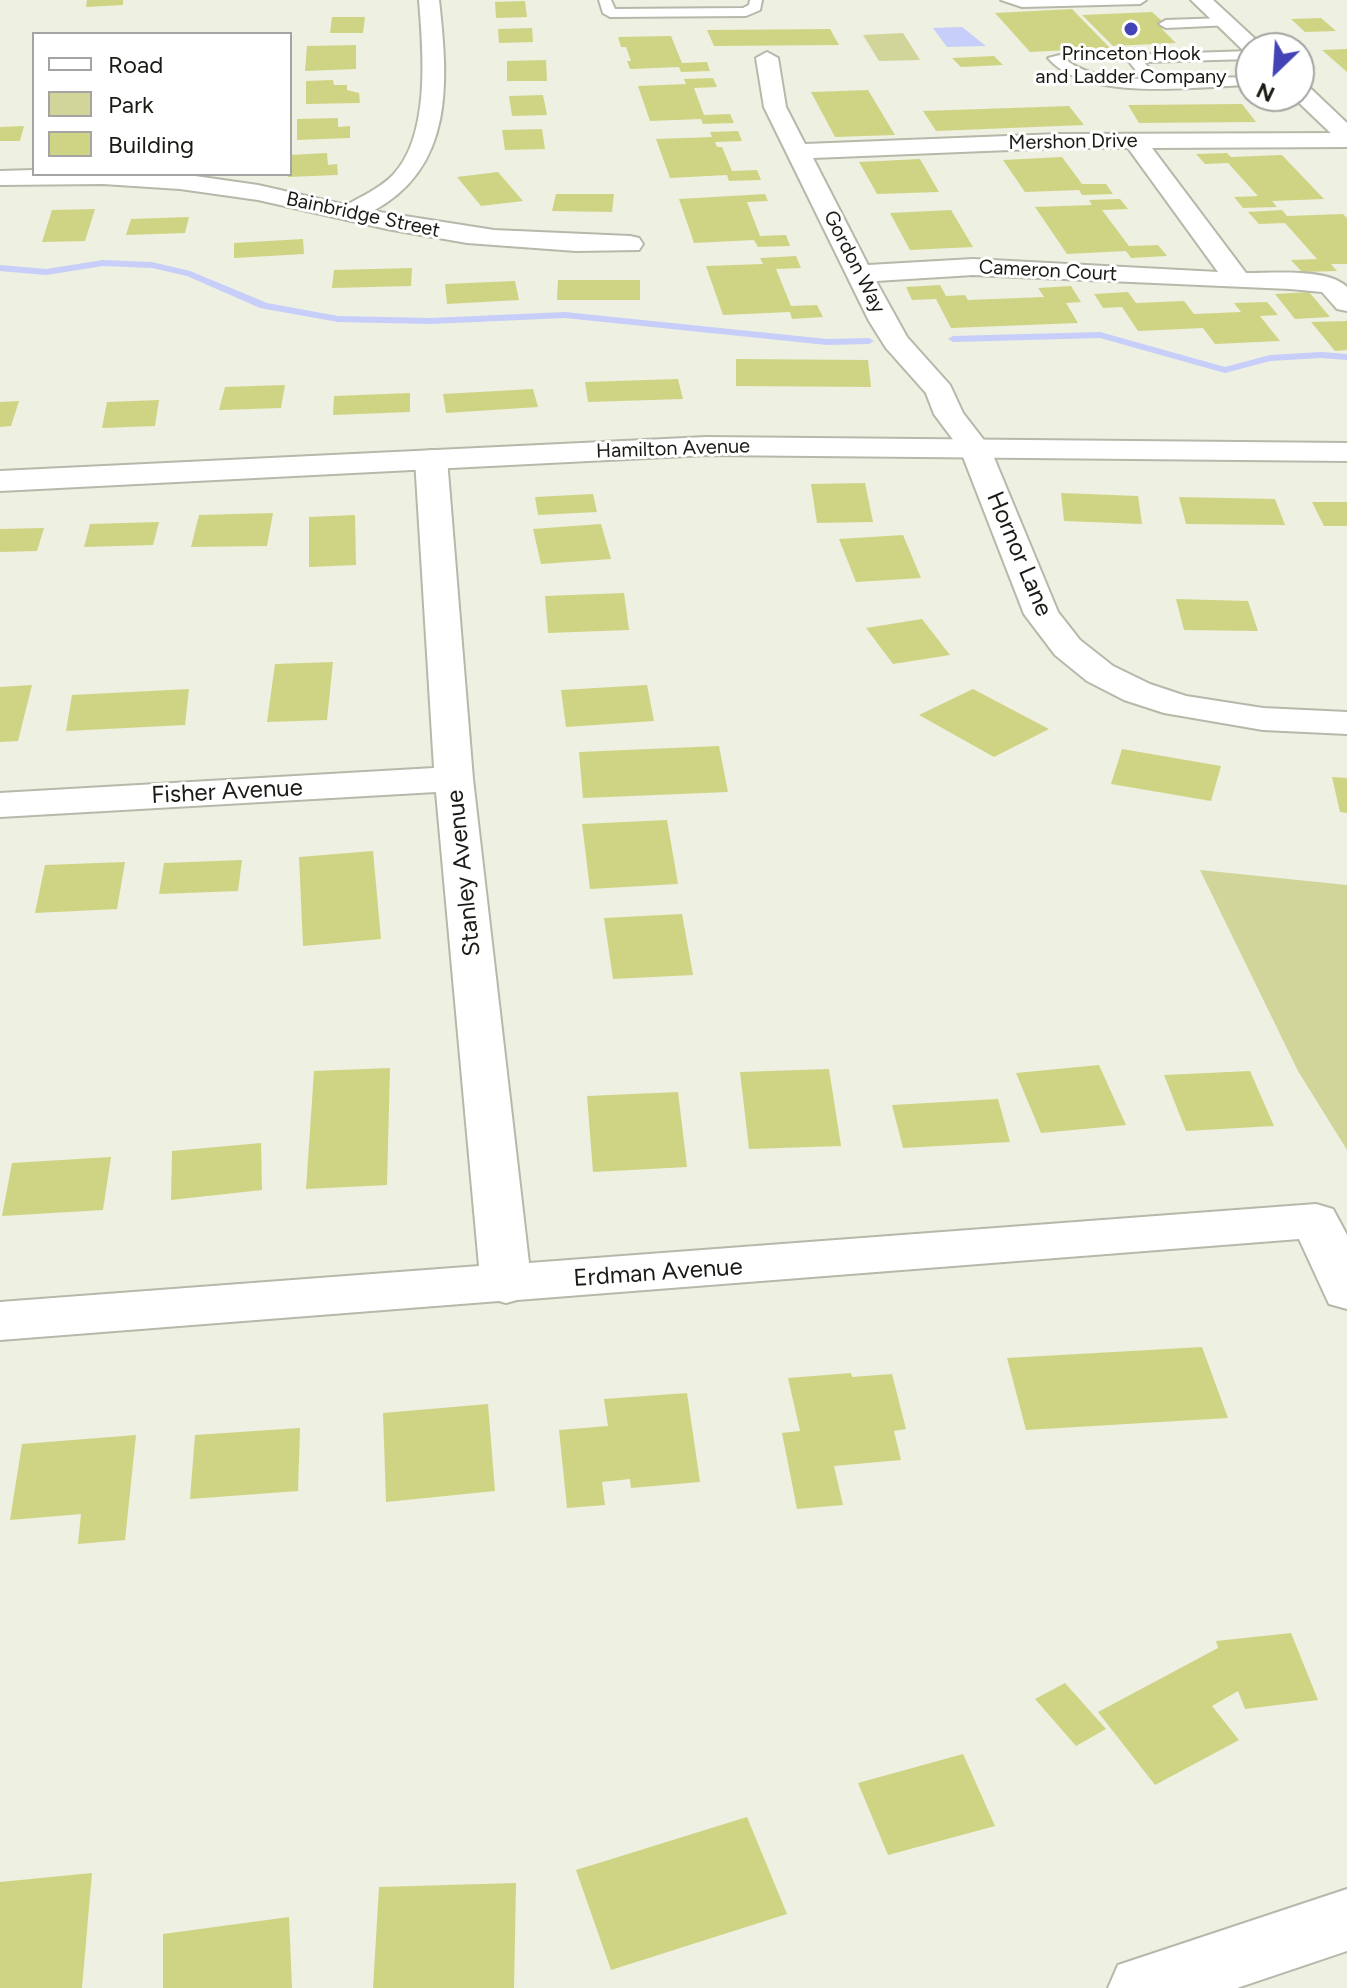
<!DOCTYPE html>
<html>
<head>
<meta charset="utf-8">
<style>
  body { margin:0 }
  #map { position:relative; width:1347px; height:1988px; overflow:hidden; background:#eef0e1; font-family:Figtree,sans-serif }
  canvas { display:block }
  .legend { position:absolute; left:32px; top:32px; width:260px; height:144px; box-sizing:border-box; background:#fff; border:2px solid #a4a4a2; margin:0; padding:10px 14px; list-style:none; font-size:24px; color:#1b1b16 }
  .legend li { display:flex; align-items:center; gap:16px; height:40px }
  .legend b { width:40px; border:2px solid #a4a4a2 }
  .north { position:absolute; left:1235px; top:32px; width:80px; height:80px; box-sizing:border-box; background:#fff; border:2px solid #a4a4a2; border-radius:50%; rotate:205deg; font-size:22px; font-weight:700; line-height:32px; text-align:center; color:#1b1b16 }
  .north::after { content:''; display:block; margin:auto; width:28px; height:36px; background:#4342b7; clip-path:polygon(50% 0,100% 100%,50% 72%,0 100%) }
</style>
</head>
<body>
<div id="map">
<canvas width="1347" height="1988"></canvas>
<ul class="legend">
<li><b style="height:10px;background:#fff"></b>Road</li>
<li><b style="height:22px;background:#d1d59a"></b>Park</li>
<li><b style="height:22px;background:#cfd484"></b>Building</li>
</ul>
<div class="north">N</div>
</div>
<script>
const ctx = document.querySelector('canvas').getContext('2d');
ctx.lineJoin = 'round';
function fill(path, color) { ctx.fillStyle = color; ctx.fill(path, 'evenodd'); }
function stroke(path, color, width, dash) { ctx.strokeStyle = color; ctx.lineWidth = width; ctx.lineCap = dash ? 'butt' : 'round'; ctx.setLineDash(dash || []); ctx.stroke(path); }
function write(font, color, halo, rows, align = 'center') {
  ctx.font = font + ' Figtree,sans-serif'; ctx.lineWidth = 6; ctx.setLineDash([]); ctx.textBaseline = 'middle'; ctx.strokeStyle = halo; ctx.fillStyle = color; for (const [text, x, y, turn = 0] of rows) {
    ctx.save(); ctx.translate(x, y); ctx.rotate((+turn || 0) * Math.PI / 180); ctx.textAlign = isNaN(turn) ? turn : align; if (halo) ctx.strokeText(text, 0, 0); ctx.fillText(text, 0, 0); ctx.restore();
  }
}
fill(new Path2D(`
  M 903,33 L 920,60 L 879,61 L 863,35 Z
  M 1200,870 L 1347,885 L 1347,1150 L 1298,1071 Z`), '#d1d59a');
fill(new Path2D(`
  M 962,27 L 986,46 L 947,47 L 933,28 Z`), '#c6cef9');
fill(new Path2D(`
  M 103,260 L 152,262 L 190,271 L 267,303 L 338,316 L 431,318 L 565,312 L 827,339 L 869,338 L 874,341 L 869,344 L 827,345 L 565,318 L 431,324 L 338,322 L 260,308 L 187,276 L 152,268 L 103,266 L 46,275 L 0,271 L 0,265 L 46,269 Z
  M 1100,332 L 1225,367 L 1270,355 L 1321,352 L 1347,354 L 1347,360 L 1321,358 L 1270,361 L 1225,373 L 1100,338 L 953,342 L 948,339 L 953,336 Z`), '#c6cef9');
fill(new Path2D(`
  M 87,0 L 123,0 L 123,5 L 86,7 Z
  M 525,1 L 527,17 L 496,18 L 495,2 Z
  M 1072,9 L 1110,48 L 1030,52 L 995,13 Z
  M 1152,12 L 1171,29 L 1162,29 L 1176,43 L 1113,46 L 1082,15 Z
  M 332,17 L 365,17 L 363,33 L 330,33 Z
  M 1321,18 L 1336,31 L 1305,32 L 1291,19 Z
  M 532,28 L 533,42 L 499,43 L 498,29 Z
  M 830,29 L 839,45 L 714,46 L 707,30 Z
  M 671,36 L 682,63 L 707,62 L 710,71 L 681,72 L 679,67 L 630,69 L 627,61 L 631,61 L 626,47 L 621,47 L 618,37 Z
  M 356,45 L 356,69 L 305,71 L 307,46 Z
  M 1347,49 L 1347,72 L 1322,50 Z
  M 994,56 L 1003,65 L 961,67 L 952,58 Z
  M 546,60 L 547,81 L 507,81 L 507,61 Z
  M 713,78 L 717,87 L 694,88 L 704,115 L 730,114 L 734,123 L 703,124 L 701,119 L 650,121 L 638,86 L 686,84 L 684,79 Z
  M 333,80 L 334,85 L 347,85 L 347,90 L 359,93 L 360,103 L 306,104 L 306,81 Z
  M 868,90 L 895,135 L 835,137 L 811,92 Z
  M 543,95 L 547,115 L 512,116 L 509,96 Z
  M 1242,104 L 1256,122 L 1139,123 L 1128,105 Z
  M 1069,106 L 1084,125 L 936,131 L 923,111 Z
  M 338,118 L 338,127 L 350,126 L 350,138 L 297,140 L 297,119 Z
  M 24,126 L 20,141 L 0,141 L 0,127 Z
  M 542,129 L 545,149 L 505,150 L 502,130 Z
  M 738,131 L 742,141 L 715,142 L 717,147 L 722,147 L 732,171 L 757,170 L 761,180 L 729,181 L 727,175 L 670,178 L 656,139 L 712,137 L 710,132 Z
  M 327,153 L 328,165 L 337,164 L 338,175 L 288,177 L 290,155 Z
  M 1227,153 L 1231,157 L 1282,155 L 1324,199 L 1272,201 L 1277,207 L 1243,208 L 1234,197 L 1258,196 L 1228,163 L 1205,164 L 1196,154 Z
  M 1062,157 L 1082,184 L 1106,184 L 1113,194 L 1082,195 L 1079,190 L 1025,192 L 1003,160 Z
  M 920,159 L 939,192 L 877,194 L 859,162 Z
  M 498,172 L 523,201 L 481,206 L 457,177 Z
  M 556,194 L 614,194 L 612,212 L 552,211 Z
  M 765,194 L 768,201 L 747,202 L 760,236 L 786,235 L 790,246 L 758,247 L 754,240 L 694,243 L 679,199 Z
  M 1120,199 L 1128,209 L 1102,210 L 1129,246 L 1158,245 L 1167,256 L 1131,258 L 1126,251 L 1067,254 L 1035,207 L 1092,205 L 1089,200 Z
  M 95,209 L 85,241 L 42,242 L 52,210 Z
  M 951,210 L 973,247 L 910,250 L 890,213 Z
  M 1282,210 L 1287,216 L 1343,214 L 1347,218 L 1347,264 L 1331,264 L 1337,271 L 1302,272 L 1291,260 L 1317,259 L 1285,223 L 1259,224 L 1248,212 Z
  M 189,217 L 185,233 L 126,235 L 131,219 Z
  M 303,239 L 304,254 L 234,258 L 234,243 Z
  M 796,256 L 801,268 L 776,269 L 791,306 L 817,305 L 823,317 L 792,319 L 790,312 L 723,315 L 706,266 L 763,264 L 760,258 Z
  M 412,268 L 411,286 L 332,288 L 334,270 Z
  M 558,280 L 640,280 L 640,300 L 557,300 Z
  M 515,281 L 519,300 L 447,304 L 445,284 Z
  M 940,285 L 946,296 L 965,295 L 968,300 L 1044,297 L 1038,288 L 1071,286 L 1081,302 L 1066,303 L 1078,323 L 951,328 L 936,299 L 912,300 L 906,287 Z
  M 1128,292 L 1136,303 L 1184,301 L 1194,314 L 1241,312 L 1234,303 L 1267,302 L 1278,315 L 1260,316 L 1280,341 L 1215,344 L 1203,328 L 1138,331 L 1122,307 L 1103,308 L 1094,294 Z
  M 1309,292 L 1330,317 L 1295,319 L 1275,294 Z
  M 1347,321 L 1347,350 L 1335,351 L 1311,322 Z
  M 736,359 L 868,360 L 871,387 L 736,386 Z
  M 678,379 L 683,399 L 588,402 L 585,382 Z
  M 285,385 L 281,408 L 219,410 L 225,387 Z
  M 533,389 L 538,407 L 446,413 L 443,394 Z
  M 410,393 L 410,412 L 333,415 L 334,396 Z
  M 159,400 L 155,426 L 102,428 L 107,402 Z
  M 19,401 L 11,426 L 0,427 L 0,402 Z
  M 865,483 L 873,522 L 817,523 L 811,484 Z
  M 1061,493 L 1138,496 L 1142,524 L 1064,521 Z
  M 593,494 L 597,512 L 538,515 L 535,497 Z
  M 1179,497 L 1275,499 L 1285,525 L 1186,524 Z
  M 1312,502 L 1347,502 L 1347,526 L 1324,526 Z
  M 273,513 L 267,546 L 191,547 L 199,515 Z
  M 355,515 L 356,565 L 309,567 L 309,517 Z
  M 159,522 L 153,545 L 84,547 L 90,524 Z
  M 601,524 L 611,559 L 541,564 L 533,529 Z
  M 44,528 L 37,551 L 0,552 L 0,529 Z
  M 903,535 L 921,578 L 856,582 L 839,539 Z
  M 624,593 L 629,630 L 548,633 L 545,596 Z
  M 1176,599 L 1248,601 L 1258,631 L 1184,630 Z
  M 922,619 L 950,655 L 893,664 L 866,628 Z
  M 333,662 L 327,720 L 267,722 L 275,664 Z
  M 32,685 L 18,741 L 0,742 L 0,687 Z
  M 647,685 L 654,721 L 566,727 L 561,690 Z
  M 189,689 L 185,725 L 66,731 L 72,695 Z
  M 973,689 L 1049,729 L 994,757 L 919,715 Z
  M 719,746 L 728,792 L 583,798 L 579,752 Z
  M 1122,749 L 1221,766 L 1211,801 L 1111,784 Z
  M 1332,777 L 1347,778 L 1347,813 L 1340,812 Z
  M 667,820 L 678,884 L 590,889 L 582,824 Z
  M 373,851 L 381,939 L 303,946 L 299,857 Z
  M 242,860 L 238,891 L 159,894 L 164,863 Z
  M 125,862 L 117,909 L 35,913 L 45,865 Z
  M 682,914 L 693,975 L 613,979 L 604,918 Z
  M 1099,1065 L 1126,1125 L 1041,1133 L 1016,1073 Z
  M 390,1068 L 387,1185 L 306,1189 L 314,1071 Z
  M 829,1069 L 841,1146 L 749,1149 L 740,1072 Z
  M 1250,1071 L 1274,1126 L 1186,1131 L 1164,1075 Z
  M 678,1092 L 687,1167 L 593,1172 L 587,1096 Z
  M 998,1099 L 1010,1142 L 903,1148 L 892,1105 Z
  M 261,1143 L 262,1190 L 171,1200 L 172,1151 Z
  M 111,1157 L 103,1210 L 2,1216 L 12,1163 Z
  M 1202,1347 L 1228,1418 L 1026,1430 L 1007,1358 Z
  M 851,1373 L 852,1377 L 892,1374 L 906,1429 L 894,1431 L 901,1460 L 834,1466 L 843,1505 L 797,1509 L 782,1433 L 800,1431 L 788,1378 Z
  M 687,1393 L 700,1482 L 631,1488 L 630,1479 L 602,1482 L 605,1505 L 567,1508 L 559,1430 L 608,1426 L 604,1399 Z
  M 488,1404 L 495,1491 L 386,1502 L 383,1413 Z
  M 300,1428 L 298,1491 L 190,1499 L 195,1435 Z
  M 136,1435 L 125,1540 L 78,1544 L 81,1514 L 10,1520 L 22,1444 Z
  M 1291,1633 L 1318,1700 L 1245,1709 L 1238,1691 L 1212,1706 L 1239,1740 L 1155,1785 L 1098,1712 L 1218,1648 L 1216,1641 Z
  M 1065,1683 L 1106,1729 L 1076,1746 L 1035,1699 Z
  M 963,1754 L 995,1826 L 888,1855 L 858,1783 Z
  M 747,1817 L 787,1914 L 611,1970 L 576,1870 Z
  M 92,1873 L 82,1988 L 0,1988 L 0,1882 Z
  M 516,1883 L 514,1988 L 373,1988 L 379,1887 Z
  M 289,1917 L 292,1988 L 163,1988 L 163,1934 Z`), '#cfd484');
const lane = new Path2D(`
  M 599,0 L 611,0 L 615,9 L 743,8 L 749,5 L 750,0 L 762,0 L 760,10 L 746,16 L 610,17 L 603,13 Z
  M 1001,0 L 1146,0 L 1140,4 L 1022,7 Z
  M 1225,18 L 1230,19 L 1230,25 L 1166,28 L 1159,24 L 1166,20 Z
  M 1251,51 L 1251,59 L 1144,62 L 1158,79 L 1251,77 L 1251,85 C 1197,86 1086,103 1048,58 L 1060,55 C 1083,76 1112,78 1143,79 L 1126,58 L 1128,55 Z`);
const street = new Path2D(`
  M 419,0 L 439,0 C 448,81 455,167 373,211 L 494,230 L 630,236 L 639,238 L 643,244 L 639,250 L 576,251 L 467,243 L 387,229 L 258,200 L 180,189 L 103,184 L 0,185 L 0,171 L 34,170 L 34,174 L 181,174 L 258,185 L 346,205 C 363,196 380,188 393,175 C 431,135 423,50 419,0 Z
  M 767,52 L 778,58 L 786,107 L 805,144 L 1059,134 L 1347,133 L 1347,147 L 1152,148 L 1246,273 C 1272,273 1329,268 1347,287 L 1347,311 L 1337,309 L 1322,292 L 1290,289 L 973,275 L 876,281 L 907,337 L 950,385 L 963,413 L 990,448 L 1058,612 L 1080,640 L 1113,666 L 1150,684 L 1186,696 L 1263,708 L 1347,712 L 1347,734 L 1263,730 L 1164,713 L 1124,700 L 1087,681 L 1055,655 L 1024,614 L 960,449 L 934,414 L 926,393 L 886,348 L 869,321 L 764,107 L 756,58 ZM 1059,148 L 1128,148 L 1218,272 L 973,259 L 868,265 L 813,158 Z
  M 431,450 L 442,452 L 447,459 L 473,779 L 529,1263 L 1316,1204 L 1333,1209 L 1347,1235 L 1347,1309 L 1329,1304 L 1299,1239 L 517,1300 L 506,1303 L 499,1301 L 0,1340 L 0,1302 L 479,1266 L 436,792 L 0,817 L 0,793 L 434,768 L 415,459 L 420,452 Z
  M 1347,1889 L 1347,1951 L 1237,1988 L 1108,1988 L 1118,1965 Z`);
const secondary = new Path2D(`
  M 1191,0 L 1213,0 L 1265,48 L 1251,48 L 1251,54 L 1246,53 Z
  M 1299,83 L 1307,85 L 1347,123 L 1347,143 L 1339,141 L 1292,96 L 1299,96 Z
  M 706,437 L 1347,443 L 1347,461 L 706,455 L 0,491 L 0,471 Z`);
stroke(lane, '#b7b8aa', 4);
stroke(street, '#b7b8aa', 4);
stroke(secondary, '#b7b8aa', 4);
fill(lane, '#fff');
fill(street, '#fff');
fill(secondary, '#fff');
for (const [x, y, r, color] of [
  [1131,29,8,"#4342b7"]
]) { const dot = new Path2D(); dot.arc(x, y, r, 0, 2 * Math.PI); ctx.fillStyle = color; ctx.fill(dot); stroke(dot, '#fff', 3); }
write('20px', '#1b1b16', '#fff', [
  ["Princeton Hook",1131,54],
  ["and Ladder Company",1131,77]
]);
write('20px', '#1b1b16', '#fff', [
  ["Mershon Drive",1073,142,-1],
  ["Bainbridge Street",363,215,12],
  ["Gordon Way",854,262,63],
  ["Cameron Court",1048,271,3],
  ["Hamilton Avenue",673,449,-2]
]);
write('24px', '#1b1b16', '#fff', [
  ["Hornor Lane",1019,554,67],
  ["Fisher Avenue",227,792,-3],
  ["Stanley Avenue",464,873,-96],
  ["Erdman Avenue",658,1273,-4]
]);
</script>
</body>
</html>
